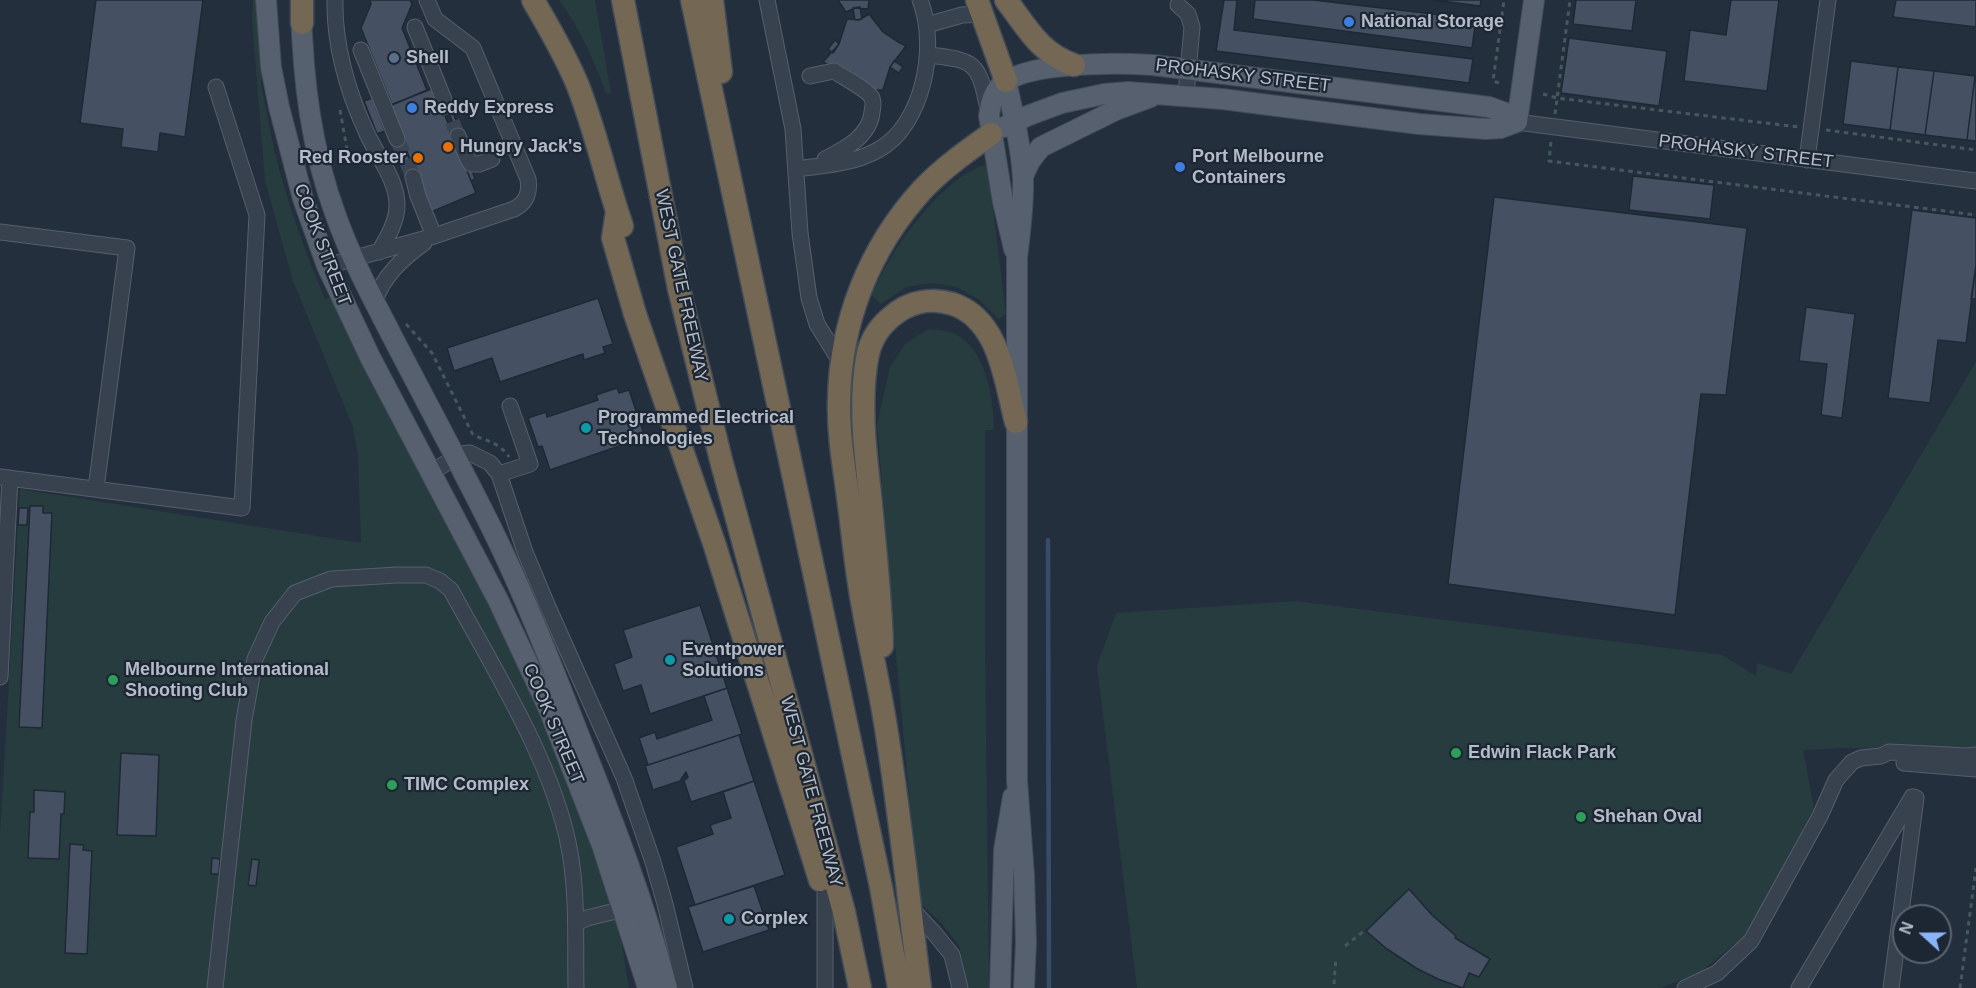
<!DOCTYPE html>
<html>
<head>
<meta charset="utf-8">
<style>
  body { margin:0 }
  #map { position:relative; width:1976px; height:988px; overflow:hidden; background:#242f3e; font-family:Helvetica,sans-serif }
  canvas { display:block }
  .north { position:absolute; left:1892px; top:904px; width:60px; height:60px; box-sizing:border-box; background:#1d2633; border:2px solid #59626f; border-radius:50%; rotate:291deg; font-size:16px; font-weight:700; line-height:24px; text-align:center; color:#b4bcc9 }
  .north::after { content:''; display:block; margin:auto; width:21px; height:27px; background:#8ab4f8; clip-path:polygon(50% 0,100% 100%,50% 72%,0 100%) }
</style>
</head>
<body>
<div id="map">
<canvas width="1976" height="988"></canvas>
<div class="north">N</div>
</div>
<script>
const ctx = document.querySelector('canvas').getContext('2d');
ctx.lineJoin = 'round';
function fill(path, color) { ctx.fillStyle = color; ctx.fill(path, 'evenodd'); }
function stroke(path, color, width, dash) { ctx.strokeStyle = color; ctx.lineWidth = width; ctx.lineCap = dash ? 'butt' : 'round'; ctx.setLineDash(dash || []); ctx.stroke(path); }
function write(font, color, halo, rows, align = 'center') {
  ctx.font = font + ' Helvetica,sans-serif'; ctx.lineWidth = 4.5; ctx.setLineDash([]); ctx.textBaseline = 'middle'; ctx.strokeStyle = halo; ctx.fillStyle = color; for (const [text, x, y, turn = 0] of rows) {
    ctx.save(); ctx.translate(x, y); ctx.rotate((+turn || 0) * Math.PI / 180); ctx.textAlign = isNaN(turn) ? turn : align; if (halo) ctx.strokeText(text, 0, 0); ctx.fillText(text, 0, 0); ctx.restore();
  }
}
fill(new Path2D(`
  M 253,0 L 257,0 L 262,77 L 261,84 C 268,119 274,155 285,189 C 296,227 310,263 325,299 L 331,297 L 466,561 L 497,615 L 554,727 L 619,927 L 629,988 L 0,988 L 0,836 L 20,489 L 361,543 L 358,456 L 353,427 L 293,281 L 265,181 L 252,20 Z
  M 559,0 L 595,0 L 611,93 L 606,93 C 595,62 579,27 559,0 Z
  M 985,165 L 988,169 L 1006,314 L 999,319 L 978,299 L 957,287 L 932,283 L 906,287 L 881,304 L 871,295 C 878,281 885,267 893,254 C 912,224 950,175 985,165 Z
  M 928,329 C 937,330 947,330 955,334 C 986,349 994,399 994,430 L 985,430 L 985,647 L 989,988 L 968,988 L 959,945 L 940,922 L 919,902 L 894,633 L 877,424 L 890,367 L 905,344 Z
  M 1976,362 L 1976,751 L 1845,748 L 1803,750 L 1814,808 L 1765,900 L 1743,937 L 1702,971 L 1661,988 L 1137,988 L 1097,666 L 1116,613 L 1296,601 L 1722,655 L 1756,676 L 1757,663 L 1791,674 Z`), '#263c3f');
stroke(new Path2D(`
  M 1048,540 L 1049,988`), '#394c67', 4.5);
const building = new Path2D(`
  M 96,0 L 203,0 L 185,137 L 160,133 L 158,152 L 121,147 L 123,129 L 80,123 Z
  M 370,0 L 410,0 L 412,4 L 402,28 L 427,90 L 392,105 L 361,28 L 371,4 Z
  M 838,0 L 869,0 L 868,9 L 855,8 L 846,12 Z
  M 1224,0 L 1237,0 L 1234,30 L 1473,59 L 1469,83 L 1216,51 Z
  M 1255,0 L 1313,0 L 1476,19 L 1472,48 L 1253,19 Z
  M 1434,0 L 1481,0 L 1480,6 Z
  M 1576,0 L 1636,0 L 1632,31 L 1573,24 Z
  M 1731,0 L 1779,0 L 1767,91 L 1684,81 L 1690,30 L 1726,35 Z
  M 1896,0 L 1976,0 L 1976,27 L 1893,17 Z
  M 860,7 L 862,19 L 855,20 L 853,8 Z
  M 869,14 L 883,32 L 898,42 L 906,46 L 890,67 L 883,90 L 874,90 L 823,62 L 839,44 L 847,19 L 859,20 Z
  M 1569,38 L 1667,51 L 1659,106 L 1561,93 Z
  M 835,40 L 839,44 L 833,53 L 828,49 Z
  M 894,61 L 903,67 L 899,73 L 890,67 Z
  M 1851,61 L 1898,67 L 1890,130 L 1843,124 Z
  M 1898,67 L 1934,71 L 1925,135 L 1890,130 Z
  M 1934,71 L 1975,76 L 1967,140 L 1925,135 Z
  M 1975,76 L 1976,77 L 1976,141 L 1967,140 Z
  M 434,88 L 476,193 L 431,212 L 388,106 Z
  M 441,93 L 475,179 L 471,181 L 437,95 Z
  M 372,98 L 385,131 L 377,134 L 364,101 Z
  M 438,99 L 448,101 L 463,137 L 453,135 Z
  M 401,137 L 417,176 L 407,179 L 392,141 Z
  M 1633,176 L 1714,185 L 1710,219 L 1629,210 Z
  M 1494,197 L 1747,228 L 1726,395 L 1701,394 L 1675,615 L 1448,584 Z
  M 1912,210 L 1976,218 L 1976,265 L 1966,343 L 1938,340 L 1930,403 L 1888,398 Z
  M 1976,265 L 1976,299 L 1971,299 Z
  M 598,298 L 613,344 L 603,347 L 605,353 L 584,360 L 583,354 L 500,382 L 492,358 L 454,371 L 447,348 Z
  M 1806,307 L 1855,314 L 1842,418 L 1821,415 L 1827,364 L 1799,361 Z
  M 617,388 L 619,393 L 629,390 L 645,437 L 550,470 L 542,446 L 538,447 L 528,418 L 546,412 L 547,417 L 598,400 L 596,395 Z
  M 30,506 L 43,506 L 43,513 L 52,513 L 42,728 L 19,727 Z
  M 19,508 L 28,508 L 27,525 L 18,525 Z
  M 700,605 L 727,688 L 650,714 L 641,685 L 623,691 L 614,664 L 632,657 L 623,630 Z
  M 727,688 L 742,734 L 648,765 L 639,738 L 655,732 L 657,739 L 712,720 L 704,696 Z
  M 739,735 L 754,781 L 691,802 L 684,781 L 688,777 L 686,772 L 680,781 L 653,790 L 645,766 Z
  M 121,753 L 159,755 L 156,836 L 117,835 Z
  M 754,781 L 785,875 L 695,905 L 676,847 L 713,834 L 710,825 L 731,818 L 723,792 Z
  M 34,790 L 65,792 L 64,814 L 61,814 L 59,859 L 28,858 L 30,812 L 34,812 Z
  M 70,844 L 84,845 L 83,850 L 92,851 L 87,954 L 65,953 Z
  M 212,858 L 220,859 L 219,874 L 211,874 Z
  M 252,859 L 259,860 L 256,886 L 248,885 Z
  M 754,886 L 769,930 L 703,952 L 688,907 Z
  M 1409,889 L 1432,915 L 1456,936 L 1455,938 L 1490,959 L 1479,977 L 1469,973 L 1463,988 L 1438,979 L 1416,968 L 1387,949 L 1366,931 Z`);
fill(building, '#455162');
stroke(building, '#1f2835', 1.5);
stroke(new Path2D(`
  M 444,100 L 458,136
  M 397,139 L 413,177`), '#3a4453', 15, [15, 8]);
const minor = new Path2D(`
  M 335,0 C 334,43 347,90 365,129 C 375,154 397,178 397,205 C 397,222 387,238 379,252
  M 767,0 L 793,129 L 800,233 L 809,298 L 817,324 L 841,363
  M 1178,5 L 1188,14 L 1192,27 L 1186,95
  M 927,25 L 962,15 L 983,14
  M 415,27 L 444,100
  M 361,50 L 397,139
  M 928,55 C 975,60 979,62 988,110
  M 810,76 L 834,71 C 843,77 868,90 872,98 C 874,103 873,107 872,112 C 870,136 845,149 825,159
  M 1517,122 L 1976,181
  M 458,136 L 468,159 L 471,164 L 479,164 L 492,159
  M 1807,160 L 1828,0
  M 797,169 C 825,165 853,164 878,150 C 924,125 938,45 920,0
  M 413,177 L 418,196 L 434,236
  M 0,232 L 127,248 L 96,489
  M 327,266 L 434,236 L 514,209 C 527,202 530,193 528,179 L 473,48 L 435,19 L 427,0
  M 375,301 C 383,276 403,258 424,243
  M 430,473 L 461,454 L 470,453 L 490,463 L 499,474 L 525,552 L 548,607 L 624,778 L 653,862 L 665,904 L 685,988
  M 499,474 L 530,464 L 510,406
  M 0,477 L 242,508 L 257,215 L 216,87
  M 0,677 L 10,478
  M 1904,763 L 1976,769
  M 825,893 L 825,988
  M 909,906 L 935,934 L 952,955 L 960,988
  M 577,923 L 587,918 L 624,909
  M 215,988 L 244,720 L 255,659 L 272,622 L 295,593 L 331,579 L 397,575 L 426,575 L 440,581 L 451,590 C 493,668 552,760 569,847 C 578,894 575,941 576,988
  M 1685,988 L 1717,973 L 1751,941 L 1820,816 L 1836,780 L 1843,772 L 1852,762 L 1861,758 L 1881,756 L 1889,752 L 1967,756 L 1976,755
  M 1799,988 L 1912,797 L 1914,797 L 1916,798 L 1891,988`);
const major = new Path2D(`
  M 266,0 L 271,67 L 279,107 L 303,199 L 327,266 L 371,359 L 498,600 L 548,707 L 602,845 L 648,988
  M 301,9 C 303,80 311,149 336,216 C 351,258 372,297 392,336 C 425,400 460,464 492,529 C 526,598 554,671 582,743 C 614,823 645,904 667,988
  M 1006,81 C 1013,113 1021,146 1023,178 C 1024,205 1020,232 1017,258 L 1017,780 L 1024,875 L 1026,942 L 1024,988
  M 1517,122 L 1534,0
  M 1004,127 L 1027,116 L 1062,103 L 1104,94 L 1128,92 L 1222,99 L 1419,124 L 1486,129 L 1501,128 L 1517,122
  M 1023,176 L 1030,161 L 1041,147 L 1116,110 L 1151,97
  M 1014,249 L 1003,202 L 989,116 C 990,105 992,95 1000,86 C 1024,61 1119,63 1153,65 L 1489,107 L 1506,113 L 1517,122
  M 1000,988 L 1004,850 L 1013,797`);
const highway = new Path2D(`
  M 533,0 C 549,28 566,56 578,86 C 596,132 606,180 622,226
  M 623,0 L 679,289 L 721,460 L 844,912 L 860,988
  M 692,0 L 881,887 L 899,988
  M 712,0 L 721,72
  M 977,0 L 1006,81
  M 1006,0 C 1027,27 1039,53 1074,65
  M 302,23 L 302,0
  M 617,212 L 613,238 L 635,314 L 714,543 L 820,880
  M 882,646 C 881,603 876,559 872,515 C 868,471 861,430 864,384 C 865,371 866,356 871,344 C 877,329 890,316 904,308 C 919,300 937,299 953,304 C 1000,320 1005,381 1016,422
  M 920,988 C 908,896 899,802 883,710 C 877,676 869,641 863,607 C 856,571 853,534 848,497 C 844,466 838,434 839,402 C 840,322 869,248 923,189 C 943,168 967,151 991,134`);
stroke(minor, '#565f6c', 17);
stroke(major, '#414a57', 22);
stroke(highway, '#434c59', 25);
stroke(new Path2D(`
  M 1499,83 L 1493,81 L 1504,0
  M 1543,94 L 1557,98 L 1799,127
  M 340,110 L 349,161 L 346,163
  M 1555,114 L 1570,0
  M 1826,130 L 1976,150
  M 1551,142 L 1549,161 L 1976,215
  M 406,324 L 432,353 L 473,435 C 487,441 500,443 509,457
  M 1345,946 L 1364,931
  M 1334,984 L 1336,957
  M 1960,988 L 1976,868`), '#44595c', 3, [4.5, 4.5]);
stroke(minor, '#38414e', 15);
stroke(major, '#56606e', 20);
stroke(highway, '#746855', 22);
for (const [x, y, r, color] of [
  [1349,22,6,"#3f7fe0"],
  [394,58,6,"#5c6f8a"],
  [412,108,6,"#3f7fe0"],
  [448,147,6,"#e8710a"],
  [418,158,6,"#e8710a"],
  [1180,167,6,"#3f7fe0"],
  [586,428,6,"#0f9aa8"],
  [670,660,6,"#0f9aa8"],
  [113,680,6,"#2e9e5b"],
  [1456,753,6,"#2e9e5b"],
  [392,785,6,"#2e9e5b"],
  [1581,817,6,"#2e9e5b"],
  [729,919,6,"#0f9aa8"]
]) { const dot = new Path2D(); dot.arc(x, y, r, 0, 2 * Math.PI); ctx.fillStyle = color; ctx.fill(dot); stroke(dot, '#1d2633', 2); }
write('bold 18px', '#b4bcc9', '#1d2633', [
  ["National Storage",1361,22],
  ["Shell",406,58],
  ["Reddy Express",424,108],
  ["Hungry Jack's",460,147],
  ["Port Melbourne",1192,157],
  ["Containers",1192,178],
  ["Red Rooster",406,158,"right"],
  ["Programmed Electrical",598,418],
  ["Technologies",598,439],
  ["Eventpower",682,650],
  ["Solutions",682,671],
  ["Melbourne International",125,670],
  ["Shooting Club",125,691],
  ["Edwin Flack Park",1468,753],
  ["TIMC Complex",404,785],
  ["Shehan Oval",1593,817],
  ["Corplex",741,919]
], 'left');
write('18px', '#b4bcc9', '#1d2633', [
  ["PROHASKY STREET",1243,76,7],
  ["PROHASKY STREET",1746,152,7],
  ["COOK STREET",322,245,69],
  ["WEST GATE FREEWAY",681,286,78],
  ["COOK STREET",553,724,67],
  ["WEST GATE FREEWAY",811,792,75]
]);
</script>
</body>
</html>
